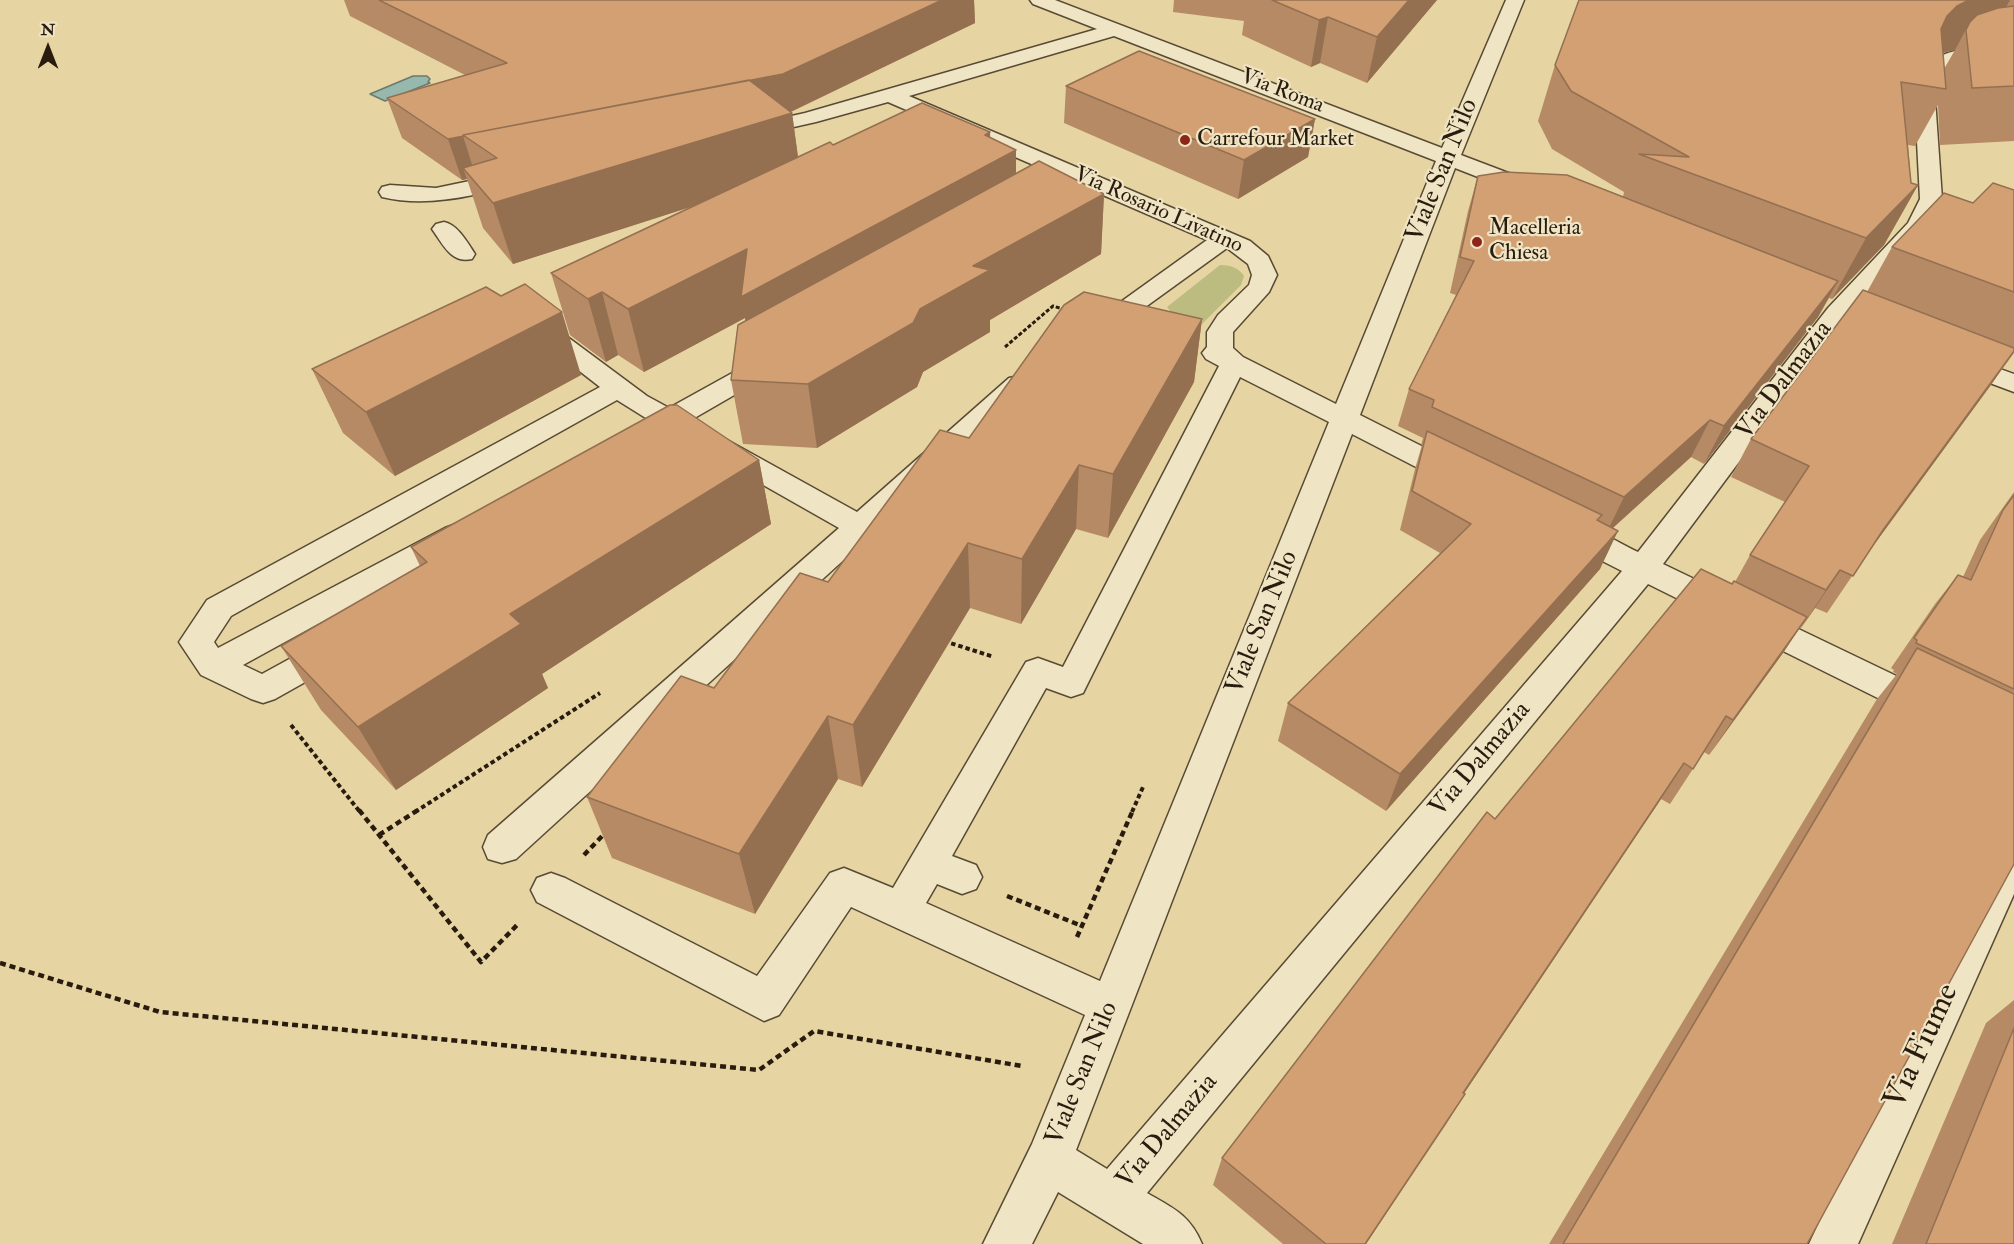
<!DOCTYPE html>
<html>
<head>
<meta charset="utf-8">
<style>
  body { margin:0 }
  #map { position:relative; width:2014px; height:1244px; overflow:hidden; background:#e6d5a2; font-family:"IM FELL Double Pica",serif }
  canvas { display:block }
  .north { position:absolute; left:18px; top:18px; width:60px; height:60px; -webkit-text-stroke:4px #efe4c3; paint-order:stroke; rotate:0deg; font-size:16px; font-weight:700; line-height:24px; text-align:center; color:#291c0f }
  .north::after { content:''; display:block; margin:auto; width:21px; height:27px; background:#291c0f; clip-path:polygon(50% 0,100% 100%,50% 72%,0 100%) }
</style>
</head>
<body>
<div id="map">
<canvas width="2014" height="1244"></canvas>
<div class="north">N</div>
</div>
<script>
const ctx = document.querySelector('canvas').getContext('2d');
ctx.lineJoin = 'round';
function fill(path, color) { ctx.fillStyle = color; ctx.fill(path, 'evenodd'); }
function stroke(path, color, width, dash) { ctx.strokeStyle = color; ctx.lineWidth = width; ctx.lineCap = dash ? 'butt' : 'round'; ctx.setLineDash(dash || []); ctx.stroke(path); }
function write(font, color, halo, rows, align = 'center') {
  ctx.font = font + ' "IM FELL Double Pica",serif'; ctx.lineWidth = 4.5; ctx.setLineDash([]); ctx.textBaseline = 'middle'; ctx.strokeStyle = halo; ctx.fillStyle = color; for (const [text, x, y, turn = 0] of rows) {
    ctx.save(); ctx.translate(x, y); ctx.rotate((+turn || 0) * Math.PI / 180); ctx.textAlign = isNaN(turn) ? turn : align; if (halo) ctx.strokeText(text, 0, 0); ctx.fillText(text, 0, 0); ctx.restore();
  }
}
fill(new Path2D(`
  M 1220,265 C 1230,265 1239,268 1244,276 L 1241,285 L 1201,325 L 1171,312 L 1167,307 Z`), '#bcbb80');
const water = new Path2D(`
  M 413,76 L 427,76 L 430,79 L 428,82 L 430,83 L 385,101 L 370,94 Z`);
fill(water, '#97b8ac');
stroke(water, '#6b7a6d', 1.5);
const minor = new Path2D(`
  M 1030,0 L 1055,0 L 1442,148 L 1506,0 L 1524,0 L 1461,155 L 1540,185 L 1543,190 L 1540,195 L 1532,197 L 1524,195 L 1455,168 L 1360,415 L 1467,469 L 1472,476 L 1467,483 L 1457,486 L 1447,483 L 1352,434 L 1076,1150 L 1107,1169 L 1622,571 L 1557,538 L 1553,531 L 1557,524 C 1580,517 1616,542 1638,552 L 1828,308 L 1908,223 L 1920,199 L 1914,84 C 1926,46 1981,47 2014,42 L 2014,54 C 1990,57 1942,56 1934,84 L 1942,199 L 1931,226 L 1846,318 L 1663,564 L 1938,696 L 1944,706 L 1938,716 L 1926,720 L 1914,716 L 1648,584 L 1147,1193 C 1173,1208 1190,1215 1202,1244 L 1143,1244 L 1058,1192 L 1032,1244 L 983,1244 L 1032,1144 L 1085,1015 L 851,907 L 779,1015 L 764,1021 L 537,902 L 531,890 L 537,878 L 551,873 L 565,878 L 757,976 L 830,873 L 844,868 L 893,888 L 1026,662 L 1038,658 L 1063,667 L 1219,366 L 1206,359 L 1202,353 L 1207,347 L 1207,332 L 1218,315 L 1249,285 L 1252,275 L 1248,264 L 1227,248 L 1108,334 L 1099,337 L 1090,334 L 1086,329 L 1090,324 L 1207,240 L 888,102 L 816,122 L 749,137 L 742,135 L 738,131 L 742,127 L 805,113 L 1097,29 L 1033,4 ZM 1114,36 L 1436,161 L 1336,404 L 1243,357 L 1233,348 L 1233,332 L 1269,292 L 1277,275 L 1268,256 L 1250,241 L 909,96 ZM 1240,377 L 1329,422 L 1100,981 L 926,903 L 937,884 L 962,894 L 976,889 L 982,877 L 976,865 L 952,856 L 1046,688 L 1071,697 L 1083,693 Z
  M 513,172 L 521,174 L 524,179 L 521,184 C 476,195 428,208 382,197 L 379,192 L 382,187 L 390,185 L 436,188 Z
  M 444,222 C 458,225 467,242 475,254 L 472,259 C 451,264 443,244 432,229 L 436,224 Z
  M 541,321 L 550,324 L 647,396 L 669,408 L 763,356 L 772,354 L 781,356 L 785,362 L 781,368 L 691,420 L 857,512 L 1009,378 L 1019,376 L 1029,378 L 1033,384 L 872,534 L 516,859 L 502,863 L 488,859 L 483,847 L 488,835 L 839,528 L 670,432 L 647,442 L 637,439 L 633,433 L 637,427 L 649,420 L 617,400 L 231,616 L 214,642 L 218,648 L 445,528 L 456,524 L 467,528 L 471,535 L 467,542 L 243,665 L 262,674 L 324,640 L 336,636 L 348,640 L 353,649 L 348,658 L 275,699 L 263,703 L 251,699 L 201,675 L 179,642 L 207,600 L 600,387 L 532,334 L 528,329 L 532,324 Z
  M 1956,353 L 2014,374 L 2014,392 L 1947,367 L 1943,361 L 1947,355 Z
  M 2014,835 L 2014,894 L 1858,1244 L 1809,1244 L 2000,839 Z`);
stroke(minor, '#584a34', 3);
stroke(new Path2D(`
  M 1005,347 L 1053,306 L 1063,309`), '#291c0f', 3, [4, 2]);
stroke(new Path2D(`
  M 944,641 L 994,657
  M 291,725 L 360,812
  M 415,812 L 600,693
  M 1132,812 L 1143,787`), '#291c0f', 4, [4.5, 3]);
stroke(new Path2D(`
  M 359,810 L 481,962 L 519,923
  M 379,835 L 418,810
  M 584,855 L 606,832
  M 1007,896 L 1082,926
  M 1077,937 L 1133,810
  M 0,963 L 160,1012 L 759,1070 L 814,1031 L 1022,1066`), '#291c0f', 4.5, [6, 4]);
fill(minor, '#efe4c3');
fill(new Path2D(`
  M 344,0 L 974,0 L 975,23 L 791,112 L 792,113 L 798,157 L 833,145 L 990,132 L 990,138 L 1016,174 L 1104,194 L 1101,254 L 990,320 L 990,332 L 923,372 L 917,387 L 817,448 L 743,444 L 731,380 L 746,321 L 745,318 L 644,372 L 618,355 L 606,362 L 570,335 L 551,273 L 692,206 L 513,264 L 483,228 L 467,179 L 462,180 L 402,138 L 387,98 L 465,75 L 350,16 Z
  M 1174,0 L 1437,0 L 1367,83 L 1320,63 L 1311,67 L 1242,35 L 1244,21 L 1173,12 Z
  M 1579,0 L 2014,0 L 2014,141 L 1940,145 L 1938,105 L 1915,146 L 1908,145 L 1911,183 L 1918,185 L 1884,245 L 1832,299 L 1829,298 L 1818,317 L 1704,464 L 1691,457 L 1613,528 L 1600,569 L 1386,811 L 1278,741 L 1288,703 L 1440,553 L 1400,530 L 1415,469 L 1422,445 L 1421,445 L 1423,438 L 1398,426 L 1409,389 L 1456,295 L 1450,293 L 1468,211 L 1478,176 L 1623,197 L 1624,192 L 1552,149 L 1538,121 L 1555,65 ZM 1955,50 L 1944,69 L 1943,53 Z
  M 1066,86 L 1315,119 L 1308,157 L 1238,199 L 1064,123 Z
  M 2014,190 L 2014,353 L 1867,554 L 1827,613 L 1815,608 L 1801,628 L 1800,627 L 1783,653 L 1709,755 L 1704,752 L 1670,804 L 1661,799 L 1464,1093 L 1465,1094 L 1447,1123 L 1366,1244 L 1283,1244 L 1213,1185 L 1222,1158 L 1495,819 L 1735,582 L 1750,555 L 1785,502 L 1731,477 L 1751,439 L 1867,292 L 1892,247 L 1973,203 Z
  M 1202,319 L 1194,382 L 1108,538 L 1076,529 L 1021,624 L 970,608 L 862,787 L 838,779 L 755,914 L 612,858 L 587,797 L 714,688 L 828,582 L 969,438 Z
  M 312,369 L 581,375 L 395,476 L 343,433 Z
  M 759,460 L 771,524 L 542,674 L 548,688 L 396,790 L 321,710 L 281,646 L 420,566 L 411,547 Z
  M 2014,492 L 2014,864 L 1807,1244 L 1549,1244 L 1877,699 L 1897,674 L 1893,672 L 1894,670 L 1891,668 L 1935,604 L 1958,575 L 1963,577 L 1980,540 Z
  M 2014,1000 L 2014,1244 L 1892,1244 L 1986,1023 Z`), '#b58a64');
fill(new Path2D(`
  M 942,0 L 974,0 L 975,23 L 788,113 L 501,172 Z
  M 1409,0 L 1437,0 L 1367,83 L 1377,37 Z
  M 1969,0 L 2010,0 L 1986,43 L 1970,22 L 1955,50 L 1941,53 L 1918,70 L 1947,16 L 1957,6 Z
  M 1328,17 L 1320,63 L 1311,67 L 1319,20 Z
  M 792,113 L 800,172 L 513,264 L 493,203 Z
  M 1315,119 L 1308,157 L 1238,199 L 1244,160 Z
  M 990,132 L 991,164 L 1016,150 L 1016,210 L 752,360 L 745,318 L 644,372 L 628,309 L 747,249 Z
  M 463,136 L 476,177 L 463,168 L 467,179 L 462,180 L 448,139 Z
  M 1918,185 L 1884,245 L 1832,299 L 1866,238 Z
  M 1104,194 L 1101,254 L 990,320 L 990,332 L 923,372 L 917,387 L 817,448 L 808,384 L 920,309 L 973,266 Z
  M 1838,281 L 1818,317 L 1704,464 L 1724,426 Z
  M 602,292 L 618,355 L 606,362 L 588,299 Z
  M 562,312 L 581,375 L 395,476 L 366,412 Z
  M 1202,319 L 1194,382 L 1108,538 L 1113,474 Z
  M 2014,351 L 1991,385 L 1857,568 L 1883,530 Z
  M 1710,420 L 1691,457 L 1606,534 L 1624,497 Z
  M 759,460 L 771,524 L 542,674 L 548,688 L 396,790 L 358,727 L 510,614 Z
  M 1079,465 L 1076,529 L 1021,624 L 1022,559 Z
  M 1618,531 L 1600,569 L 1386,811 L 1400,774 Z
  M 968,543 L 970,608 L 862,787 L 853,725 Z
  M 1840,570 L 1815,608 L 1801,628 L 1826,590 Z
  M 1807,617 L 1783,653 L 1709,755 L 1733,720 Z
  M 828,716 L 838,779 L 755,914 L 739,854 Z
  M 1684,763 L 1661,799 L 1445,1122 L 1463,1093 Z
  M 1465,1094 L 1366,1244 L 1365,1244 Z`), '#947051');
const building = new Path2D(`
  M 379,0 L 942,0 L 783,74 L 463,135 L 464,136 L 448,139 L 387,98 L 507,63 Z
  M 1272,0 L 1409,0 L 1377,37 L 1328,17 L 1319,20 Z
  M 1579,0 L 1969,0 L 1957,6 L 1947,16 L 1941,29 L 1946,89 L 1901,82 L 1911,183 L 1918,185 L 1866,238 L 1639,154 L 1689,157 L 1571,91 L 1555,65 Z
  M 2014,6 L 2014,86 L 1972,88 L 1966,30 L 1970,22 L 1977,15 L 1998,8 Z
  M 1139,51 L 1315,119 L 1244,160 L 1066,86 Z
  M 749,80 L 792,113 L 493,203 L 463,168 L 497,158 L 463,135 Z
  M 922,103 L 990,132 L 985,135 L 1016,150 L 741,297 L 747,249 L 628,309 L 602,292 L 588,299 L 551,273 L 830,142 L 833,145 Z
  M 1039,161 L 1104,194 L 973,266 L 990,270 L 920,309 L 913,323 L 808,384 L 731,380 L 738,325 Z
  M 1504,172 L 1567,175 L 1838,281 L 1724,426 L 1710,420 L 1624,497 L 1432,407 L 1434,400 L 1409,389 L 1474,261 L 1460,257 L 1478,176 Z
  M 1993,183 L 2014,190 L 2014,292 L 1892,247 L 1944,193 L 1973,203 Z
  M 525,284 L 562,312 L 366,412 L 312,369 L 486,287 L 501,296 Z
  M 1863,290 L 2014,348 L 2014,351 L 1883,530 L 1853,576 L 1840,570 L 1826,590 L 1750,555 L 1809,466 L 1751,439 Z
  M 1084,292 L 1202,319 L 1113,474 L 1079,465 L 1022,559 L 968,543 L 853,725 L 828,716 L 739,854 L 587,797 L 681,676 L 714,688 L 800,573 L 828,582 L 940,430 L 969,438 L 1064,305 Z
  M 670,405 L 677,405 L 759,460 L 510,614 L 521,624 L 358,727 L 281,646 L 427,562 L 411,547 Z
  M 1427,431 L 1602,515 L 1597,520 L 1618,531 L 1400,774 L 1288,703 L 1471,524 L 1412,491 Z
  M 2014,495 L 2014,689 L 1916,643 L 1917,640 L 1914,638 L 1958,575 L 1971,580 L 2003,510 Z
  M 1701,569 L 1732,584 L 1734,581 L 1807,617 L 1733,720 L 1726,716 L 1693,769 L 1684,763 L 1463,1093 L 1465,1094 L 1365,1244 L 1326,1244 L 1222,1158 L 1487,812 L 1495,819 Z
  M 1917,648 L 2014,694 L 2014,864 L 1807,1244 L 1563,1244 Z
  M 2014,1028 L 2014,1244 L 1926,1244 Z`);
fill(building, '#d3a074');
stroke(building, '#947051', 1.5);
for (const [x, y, r, color] of [
  [1185,140,6,"#8f2418"],
  [1477,242,6,"#8f2418"]
]) { const dot = new Path2D(); dot.arc(x, y, r, 0, 2 * Math.PI); ctx.fillStyle = color; ctx.fill(dot); stroke(dot, '#efe4c3', 2); }
write('22px', '#291c0f', '#efe4c3', [
  ["Via Roma",1282,92,21],
  ["Via Rosario Livatino",1158,211,24]
]);
write('22px', '#291c0f', '#efe4c3', [
  ["Carrefour Market",1197,140],
  ["Macelleria",1489,229],
  ["Chiesa",1489,254]
], 'left');
write('26px', '#291c0f', '#efe4c3', [
  ["Viale San Nilo",1443,171,-68],
  ["Via Dalmazia",1785,381,-53],
  ["Viale San Nilo",1263,623,-68],
  ["Via Dalmazia",1481,760,-50],
  ["Viale San Nilo",1083,1074,-68],
  ["Via Dalmazia",1168,1132,-50]
]);
write('32px', '#291c0f', '#efe4c3', [
  ["Via Fiume",1923,1047,-65]
]);
</script>
</body>
</html>
